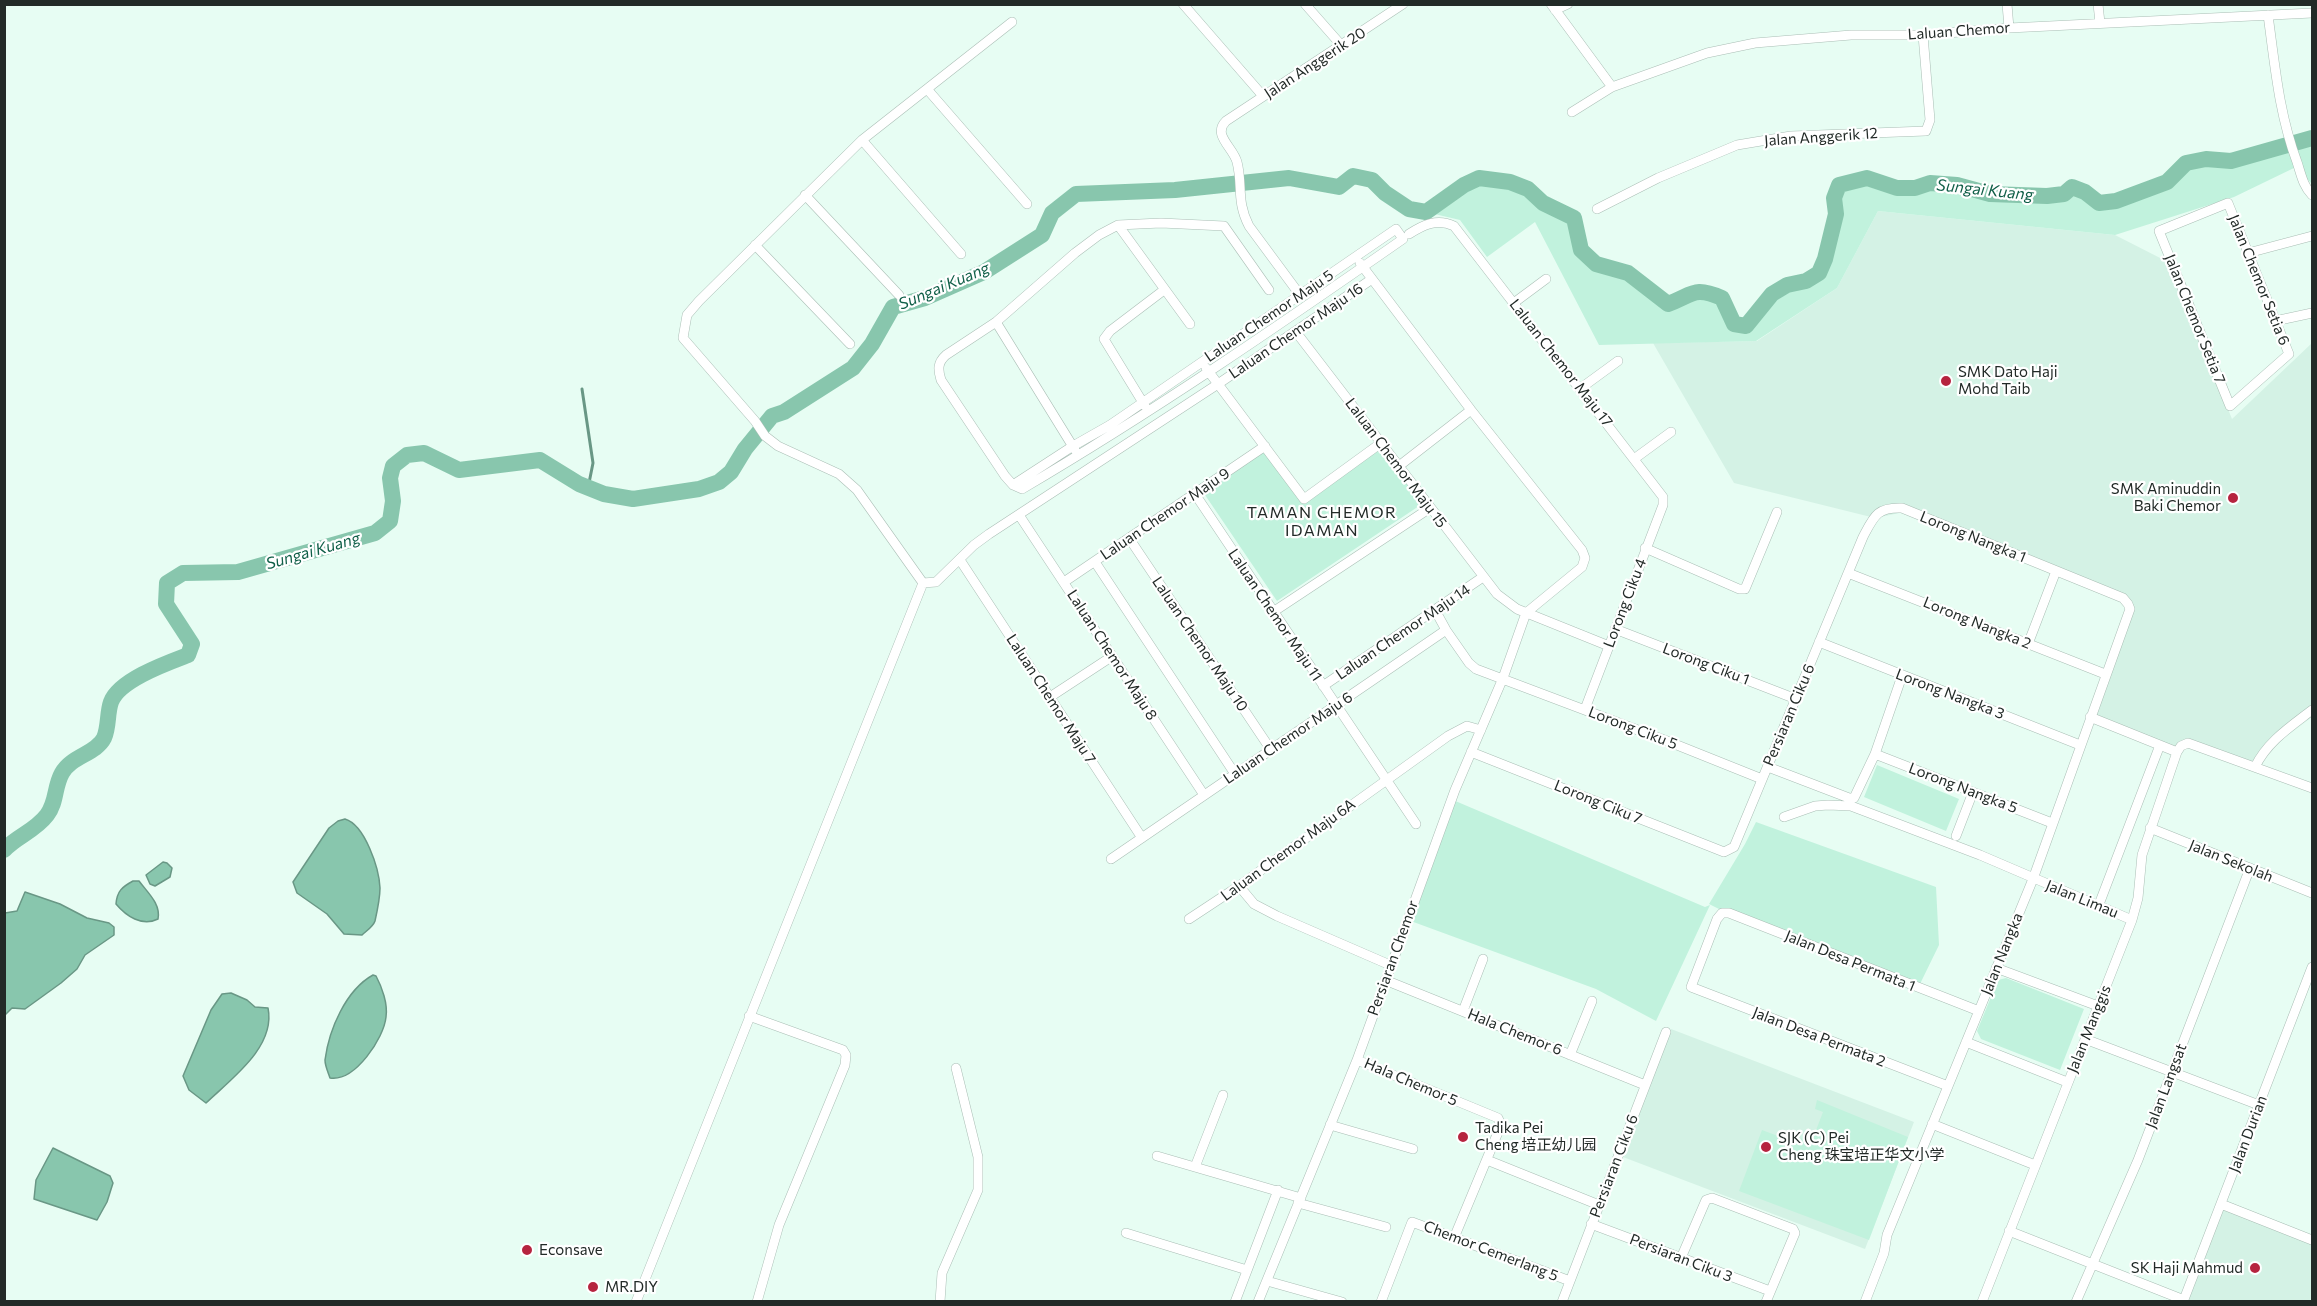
<!DOCTYPE html>
<html>
<head>
<meta charset="utf-8">
<style>
  body { margin:0 }
  #map { position:relative; width:2317px; height:1306px; overflow:hidden; background:#e7fdf3; font-family:Commissioner,sans-serif }
  canvas { display:block }
  .frame { position:absolute; inset:0; border:6px solid #222a27; pointer-events:none }
</style>
</head>
<body>
<div id="map">
<canvas width="2317" height="1306"></canvas>
<div class="frame"></div>
</div>
<script>
const ctx = document.querySelector('canvas').getContext('2d');
ctx.lineJoin = 'round';
function fill(path, color) { ctx.fillStyle = color; ctx.fill(path, 'evenodd'); }
function stroke(path, color, width, dash) { ctx.strokeStyle = color; ctx.lineWidth = width; ctx.lineCap = dash ? 'butt' : 'round'; ctx.setLineDash(dash || []); ctx.stroke(path); }
function write(font, color, halo, rows, align = 'center') {
  ctx.font = font + ' Commissioner,"Noto Sans SC",sans-serif'; ctx.lineWidth = 4.5; ctx.setLineDash([]); ctx.textBaseline = 'middle'; ctx.strokeStyle = halo; ctx.fillStyle = color; for (const [text, x, y, turn = 0] of rows) {
    ctx.save(); ctx.translate(x, y); ctx.rotate((+turn || 0) * Math.PI / 180); ctx.textAlign = isNaN(turn) ? turn : align; if (halo) ctx.strokeText(text, 0, 0); ctx.fillText(text, 0, 0); ctx.restore();
  }
}
fill(new Path2D(`
  M 1878,211 L 2115,235 L 2168,262 L 2232,419 L 2312,343 L 2312,717 L 2247,766 L 2189,743 L 2177,751 L 2090,717 L 2129,604 L 1914,510 L 1875,518 L 1734,483 L 1653,343 L 1757,341 L 1837,288 Z
  M 1671,1029 L 1914,1122 L 1865,1249 L 1623,1157 Z
  M 2224,1200 L 2312,1235 L 2312,1301 L 2183,1302 Z`), '#d4f2e5');
fill(new Path2D(`
  M 2312,137 L 2312,184 L 2296,167 L 2234,197 L 2115,235 L 1878,211 L 1837,288 L 1756,341 L 1599,345 L 1535,222 L 1487,257 L 1460,220 L 1426,212 L 1464,185 L 1479,178 L 1510,182 L 1528,189 L 1543,203 L 1574,218 L 1581,250 L 1596,264 L 1628,273 L 1668,304 C 1694,294 1694,286 1722,298 L 1734,324 L 1745,326 L 1772,294 L 1787,285 L 1806,281 L 1819,273 L 1825,259 L 1836,214 L 1834,198 L 1839,185 C 1848,183 1858,178 1866,178 C 1876,178 1887,186 1897,188 C 1910,190 1921,183 1933,184 C 1966,185 2047,210 2072,187 L 2085,192 L 2099,203 L 2116,201 L 2167,182 L 2186,163 L 2206,159 L 2231,161 Z
  M 1381,446 L 1422,504 L 1277,601 L 1203,492 L 1264,452 L 1301,502 Z
  M 1877,765 L 1959,799 L 1946,831 L 1864,797 Z
  M 1453,800 L 1705,907 L 1710,905 L 1656,1021 L 1596,989 L 1408,920 Z
  M 1756,822 L 1936,887 L 1939,945 L 1919,986 L 1725,912 L 1709,904 L 1745,844 Z
  M 2006,978 L 2084,1009 L 2060,1070 L 1981,1039 L 1977,1031 L 1998,980 Z
  M 1817,1100 L 1908,1137 L 1869,1240 L 1739,1191 L 1762,1130 L 1799,1144 L 1803,1135 L 1813,1138 L 1823,1112 L 1815,1109 Z`), '#c1f2dd');
const water = new Path2D(`
  M 345,819 C 365,825 379,868 380,888 C 380,897 377,912 375,921 C 373,927 366,931 362,935 L 344,934 L 327,914 L 297,893 L 293,882 L 329,828 L 338,821 Z
  M 163,862 L 167,863 L 172,868 L 170,877 L 155,886 L 150,884 L 146,875 Z
  M 133,881 L 139,881 C 148,893 161,904 158,919 C 142,927 126,916 116,904 C 117,891 122,887 133,881 Z
  M 25,892 L 60,904 L 87,918 L 109,923 L 114,927 L 114,935 L 85,955 L 77,969 L 61,983 L 25,1009 L 12,1008 L 5,1015 L 5,913 L 17,911 Z
  M 373,975 L 376,976 C 382,987 388,1004 386,1017 C 384,1038 355,1082 330,1078 C 328,1072 325,1066 325,1060 C 329,1029 346,990 373,975 Z
  M 231,993 L 247,1000 L 255,1007 L 268,1008 C 276,1047 231,1079 206,1103 L 189,1090 L 183,1076 L 211,1010 L 222,994 Z
  M 53,1148 L 110,1176 L 113,1183 L 107,1202 L 97,1220 L 34,1199 L 36,1180 Z`);
fill(water, '#88c6ad');
stroke(water, '#699785', 1.5);
stroke(new Path2D(`
  M 582,389 L 593,463 L 588,488`), '#699785', 3);
stroke(new Path2D(`
  M 4,850 C 17,836 35,831 47,815 C 57,802 54,787 62,773 C 71,756 96,754 104,738 C 109,727 107,713 111,702 C 119,680 167,663 188,655 L 192,644 L 166,604 L 167,583 L 183,573 L 238,572 L 375,533 L 390,521 L 393,501 L 390,478 L 393,466 L 407,455 L 424,453 L 459,470 L 540,460 L 579,484 L 604,494 L 633,499 L 699,489 L 719,482 L 731,472 L 745,449 L 772,416 L 784,412 L 853,368 L 872,344 L 893,307 L 925,298 L 984,272 L 1042,235 L 1052,213 L 1076,194 L 1175,190 L 1289,178 L 1339,187 L 1353,176 L 1372,180 L 1385,193 L 1409,209 L 1426,212 L 1464,185 L 1479,178 L 1510,182 L 1528,189 L 1543,203 L 1574,218 L 1581,250 L 1596,264 L 1628,273 L 1668,304 C 1694,294 1694,286 1722,298 L 1734,324 L 1746,326 L 1772,294 L 1787,285 L 1806,281 L 1819,273 L 1825,259 L 1836,214 L 1834,198 L 1839,185 L 1867,178 L 1897,188 L 1915,188 L 1930,183 L 1957,185 L 1990,194 L 2047,196 L 2064,194 L 2072,187 L 2085,192 L 2099,203 L 2116,201 L 2167,182 L 2186,163 L 2206,159 L 2231,161 L 2312,138`), '#88c6ad', 16);
const minor = new Path2D(`
  M 1183,4 L 1263,96
  M 1305,4 L 1342,46
  M 1551,4 L 1612,87
  M 2007,4 L 2009,28
  M 2098,4 L 2100,23
  M 1555,10 L 1568,4
  M 2268,15 C 2275,66 2279,114 2297,162 C 2301,174 2303,186 2312,195
  M 927,89 L 1027,204
  M 1572,112 L 1612,87 L 1707,53 L 1755,43 L 1851,35 L 1923,35 L 2009,28 L 2312,13
  M 862,140 L 961,254
  M 805,195 L 899,295
  M 2228,203 L 2289,354 L 2230,406 L 2159,231 Z
  M 1597,209 L 1658,178 L 1737,145 L 1791,136 L 1926,131 L 1930,120 L 1923,35
  M 1118,225 L 1190,324
  M 1409,234 C 1423,225 1437,218 1454,226 L 1663,497 L 1663,505 L 1585,709
  M 755,245 L 850,344
  M 2248,253 L 2312,236
  M 1300,295 L 1249,226 C 1236,201 1243,185 1237,162 C 1233,147 1212,135 1226,121 L 1403,4
  M 1515,302 L 1546,279
  M 2275,321 L 2312,313
  M 996,322 L 1075,450
  M 1296,332 L 1497,594 L 1517,609 L 1609,646
  M 1206,368 L 1304,499 L 1381,443
  M 1581,388 L 1618,361
  M 1145,406 L 1104,339 L 1110,331 L 1164,290
  M 1634,459 L 1671,432
  M 1399,466 L 1471,410
  M 1013,485 L 1073,446 L 1110,425 L 1396,229 L 1403,239 C 1278,326 1153,412 1022,489 L 1013,485 L 1005,476 L 941,380 C 938,370 937,363 946,355 L 996,322 L 1075,253 L 1099,235 L 1118,225 L 1161,223 L 1224,226 L 1269,290
  M 1195,494 L 1416,824
  M 1019,515 L 1204,795
  M 1129,538 L 1271,750
  M 1645,548 L 1739,589 L 1745,589 L 1777,512
  M 960,560 L 1142,838
  M 1095,562 L 1235,774
  M 1848,573 L 2105,674
  M 1064,582 L 1265,446
  M 923,583 L 857,490 L 839,474 L 778,446 L 765,436 L 755,421 L 683,338 L 687,315 L 699,301 L 862,140 L 1012,22
  M 1273,612 L 1430,508
  M 1615,629 L 1796,699
  M 1446,630 L 1469,663 L 1476,669 L 1667,741 L 1762,779
  M 1819,642 L 2080,745
  M 2028,644 L 2056,571
  M 1323,686 L 1483,577
  M 1050,697 L 1111,657
  M 2090,717 L 2177,752
  M 1471,752 L 1724,852 L 1734,847 L 1863,537 C 1874,516 1877,507 1902,508 L 2123,598 L 2128,604 L 2130,609 L 2033,879 L 1887,1235 L 1884,1253 L 1865,1302
  M 1875,754 L 2052,823
  M 1768,767 L 1849,798 L 1854,798 L 1875,754 L 1902,676
  M 2255,767 C 2267,742 2290,727 2312,710
  M 1784,817 L 1815,806 L 1828,805 L 1851,806 L 1980,855 L 2132,920
  M 2150,828 L 2312,893
  M 1956,836 L 1973,792
  M 1111,859 L 1446,630 L 1435,610
  M 1239,886 L 1254,904 L 1277,916 L 1390,965
  M 2098,907 L 2160,745
  M 1189,919 L 1239,886 L 1448,736 L 1467,726 L 1481,730
  M 1996,968 L 2098,1006
  M 1385,980 L 1645,1085
  M 1463,1011 L 1483,959
  M 749,1016 L 843,1050 L 846,1055 L 845,1065 L 779,1225 L 757,1302
  M 2085,1039 L 2259,1105
  M 1966,1042 L 2067,1082
  M 1570,1055 L 1592,1001
  M 1357,1060 L 1498,1118 L 1501,1125 L 1454,1238
  M 1948,1086 L 1691,987 L 1717,919 L 1722,913 L 1729,913 L 1979,1011
  M 1932,1124 L 2035,1165
  M 1330,1125 L 1413,1149
  M 1157,1156 L 1301,1198
  M 1487,1160 L 1599,1205
  M 1195,1167 L 1223,1095
  M 1298,1203 L 1386,1227
  M 2221,1204 L 2312,1240
  M 1591,1224 L 1770,1291
  M 2009,1231 L 2184,1300
  M 1126,1233 L 1247,1270
  M 1681,1258 L 1706,1200 L 1712,1198 L 1793,1229 L 1795,1233 L 1766,1302
  M 1267,1281 L 1342,1302
  M 636,1302 L 923,583 L 936,582 L 974,545 L 989,534 L 1218,384 L 1372,279
  M 940,1302 L 942,1273 L 978,1190 L 978,1157 L 956,1068
  M 1235,1302 L 1278,1190
  M 1258,1302 L 1357,1060 L 1455,790 L 1503,678 L 1526,613 L 1582,567 L 1585,558 L 1582,550 L 1471,410 L 1360,263
  M 1381,1302 L 1412,1222 L 1570,1281
  M 1562,1302 L 1666,1032
  M 1982,1302 L 2132,920 L 2138,898 L 2142,855 L 2177,752 L 2181,746 L 2188,743 L 2312,788
  M 2076,1302 L 2138,1160 L 2250,868
  M 2183,1302 L 2312,967`);
stroke(minor, '#aabeb5', 10);
stroke(minor, '#fff', 9);
for (const [x, y, r, color] of [
  [1946,381,6,"#b6243f"],
  [2233,498,6,"#b6243f"],
  [1463,1137,6,"#b6243f"],
  [1766,1147,6,"#b6243f"],
  [527,1250,6,"#b6243f"],
  [2255,1268,6,"#b6243f"],
  [593,1287,6,"#b6243f"]
]) { const dot = new Path2D(); dot.arc(x, y, r, 0, 2 * Math.PI); ctx.fillStyle = color; ctx.fill(dot); stroke(dot, '#fff', 2); }
write('15px', '#222a27', '#fff', [
  ["Laluan Chemor",1959,31,-4],
  ["Jalan Anggerik 20",1315,63,-33],
  ["Jalan Anggerik 12",1821,137,-4],
  ["Jalan Chemor Setia 6",2259,280,68],
  ["Laluan Chemor Maju 5",1269,316,-34],
  ["Jalan Chemor Setia 7",2195,319,68],
  ["Laluan Chemor Maju 16",1296,331,-34],
  ["Laluan Chemor Maju 17",1561,363,52],
  ["Laluan Chemor Maju 15",1396,463,53],
  ["Laluan Chemor Maju 9",1165,514,-34],
  ["Lorong Nangka 1",1973,537,22],
  ["Lorong Ciku 4",1625,603,-69],
  ["Laluan Chemor Maju 11",1275,615,56],
  ["Lorong Nangka 2",1977,623,22],
  ["Laluan Chemor Maju 14",1403,632,-34],
  ["Laluan Chemor Maju 10",1200,644,56],
  ["Laluan Chemor Maju 8",1112,655,57],
  ["Lorong Ciku 1",1706,664,21],
  ["Lorong Nangka 3",1950,694,21],
  ["Laluan Chemor Maju 7",1051,699,57],
  ["Persiaran Ciku 6",1789,715,-67],
  ["Lorong Ciku 5",1633,728,21],
  ["Laluan Chemor Maju 6",1288,738,-34],
  ["Lorong Nangka 5",1963,788,21],
  ["Lorong Ciku 7",1598,802,22],
  ["Laluan Chemor Maju 6A",1288,850,-36],
  ["Jalan Sekolah",2231,861,22],
  ["Jalan Limau",2082,899,22],
  ["Jalan Nangka",2002,954,-68],
  ["Persiaran Chemor",1393,958,-70],
  ["Jalan Desa Permata 1",1850,961,22],
  ["Jalan Manggis",2089,1029,-68],
  ["Hala Chemor 6",1515,1032,22],
  ["Jalan Desa Permata 2",1819,1037,21],
  ["Hala Chemor 5",1411,1082,23],
  ["Jalan Langsat",2166,1086,-69],
  ["Jalan Durian",2248,1134,-69],
  ["Persiaran Ciku 6",1614,1166,-69],
  ["Chemor Cemerlang 5",1491,1251,21],
  ["Persiaran Ciku 3",1681,1258,21]
]);
write('15px', '#222a27', '#fff', [
  ["SMK Dato Haji",1958,372],
  ["Mohd Taib",1958,389],
  ["SMK Aminuddin",2221,489,"right"],
  ["Baki Chemor",2221,506,"right"],
  ["Tadika Pei",1475,1128],
  ["Cheng 培正幼儿园",1475,1145],
  ["SJK (C) Pei",1778,1138],
  ["Cheng 珠宝培正华文小学",1778,1155],
  ["Econsave",539,1250],
  ["SK Haji Mahmud",2243,1268,"right"],
  ["MR.DIY",605,1287]
], 'left');
write('italic 16px', '#0f5e47', '#fff', [
  ["Sungai Kuang",1985,190,6],
  ["Sungai Kuang",944,286,-23],
  ["Sungai Kuang",313,551,-16]
]);
ctx.letterSpacing = '1.5px';
write('16px', '#222a27', '#fff', [
  ["TAMAN CHEMOR",1322,513],
  ["IDAMAN",1322,531]
]);
ctx.letterSpacing = '0px';
</script>
</body>
</html>
